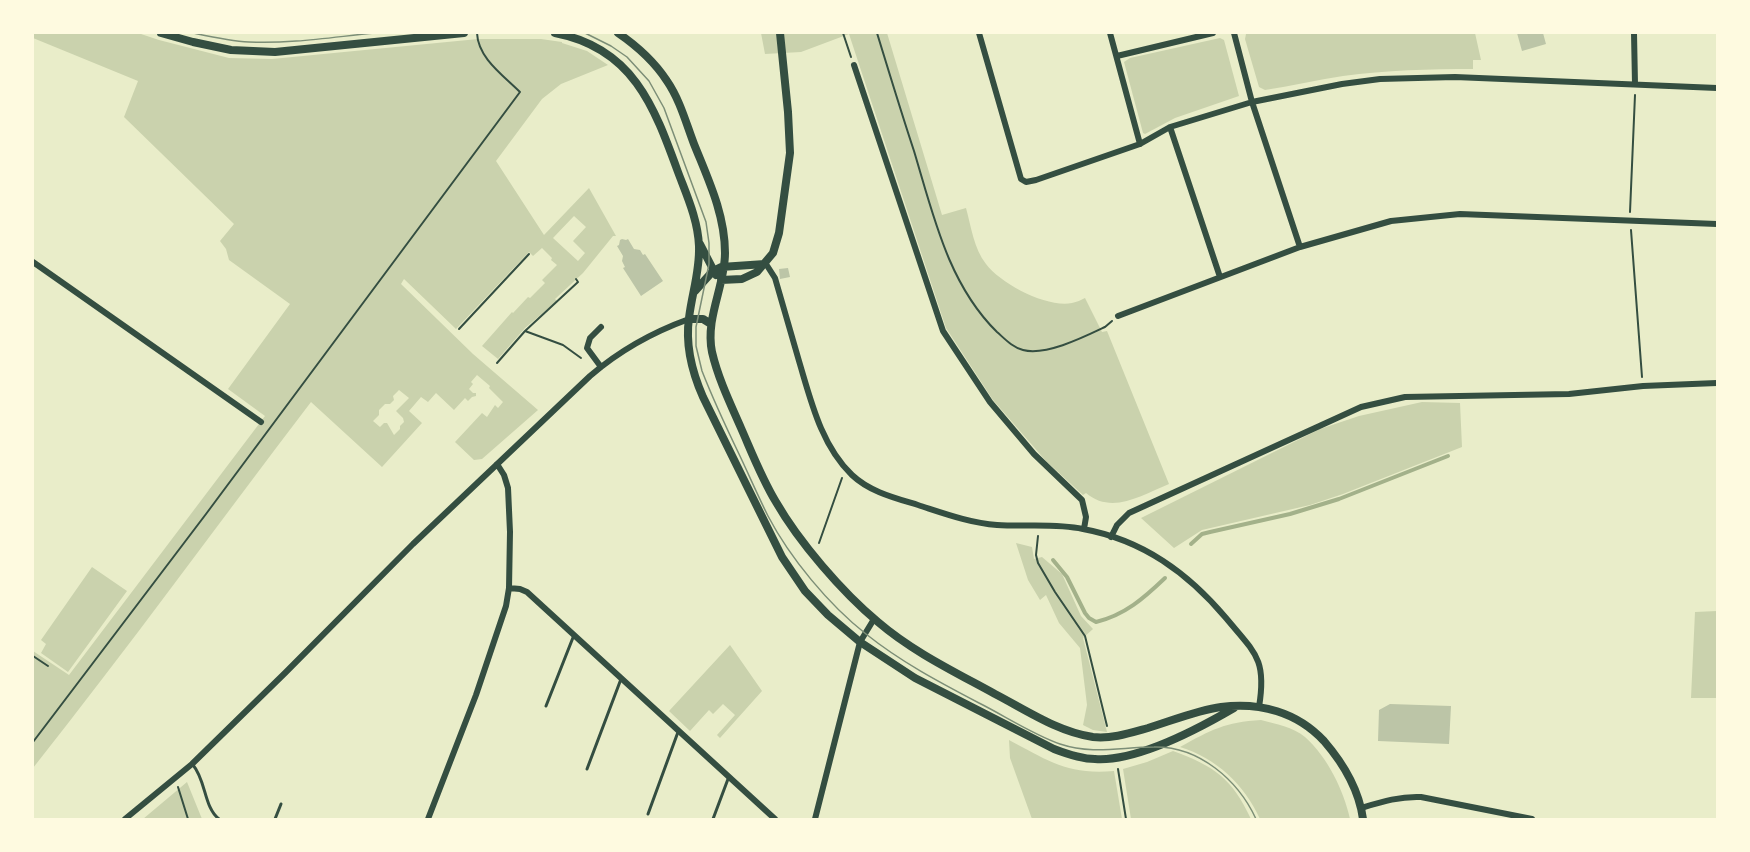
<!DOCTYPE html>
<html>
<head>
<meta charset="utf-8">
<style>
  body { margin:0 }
  #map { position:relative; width:1750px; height:852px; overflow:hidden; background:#e9edc9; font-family:"Work Sans",sans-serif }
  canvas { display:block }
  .frame { position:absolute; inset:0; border:34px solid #fefae0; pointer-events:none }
</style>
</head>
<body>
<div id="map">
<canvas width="1750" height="852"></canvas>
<div class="frame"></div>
</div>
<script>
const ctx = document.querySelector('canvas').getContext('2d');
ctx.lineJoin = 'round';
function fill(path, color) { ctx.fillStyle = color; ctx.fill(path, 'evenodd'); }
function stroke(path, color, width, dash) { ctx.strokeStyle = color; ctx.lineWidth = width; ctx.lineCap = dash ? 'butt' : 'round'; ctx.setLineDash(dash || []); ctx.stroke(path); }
fill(new Path2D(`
  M 33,33 L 138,33 L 159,40 L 229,58 L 272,59 L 478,39 L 541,39 L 562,42 L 562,43 L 587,51 L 608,65 L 561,84 L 542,99 L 496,161 L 544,235 L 589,188 L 616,236 L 613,236 L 583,273 L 555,299 L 557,301 L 525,328 L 498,359 L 482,346 L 512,312 L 513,313 L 528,297 L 530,298 L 545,283 L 542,280 L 557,265 L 551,260 L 552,258 L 542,248 L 533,256 L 529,252 L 456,329 L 404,279 L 401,284 L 473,354 L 538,410 L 482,459 L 474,460 L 455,442 L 482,413 L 487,417 L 495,405 L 498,408 L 503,402 L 489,388 L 490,386 L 477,375 L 471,382 L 473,384 L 469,389 L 473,393 L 476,393 L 476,396 L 472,397 L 468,401 L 465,398 L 454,410 L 436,393 L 428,402 L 421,397 L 409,411 L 422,423 L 382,467 L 311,402 C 218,524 128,648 33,768 L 33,651 L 69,675 L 265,416 L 228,389 L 290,304 L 229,260 L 226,249 L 220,241 L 234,224 L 124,117 L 138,81 L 33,38 ZM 574,216 L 586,227 L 573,241 L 585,253 L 578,261 L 553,238 ZM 399,390 L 409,398 L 396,411 L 403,418 L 404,422 L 400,426 L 400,429 L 394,435 L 387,423 L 384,423 L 380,427 L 373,421 L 379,415 L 379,410 L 385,404 L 390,404 L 394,400 L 393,396 Z
  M 761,33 L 887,33 L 942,215 L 966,208 C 971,226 974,249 986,264 C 1001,284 1047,308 1072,303 C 1077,302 1081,300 1085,298 L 1102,332 L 1107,331 L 1169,484 C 1142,495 1112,515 1086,493 L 1083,495 L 1046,461 L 993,400 L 946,328 L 849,34 L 801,52 L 765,54 Z
  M 1248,33 L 1475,33 L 1481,60 L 1473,60 L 1473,69 C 1430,69 1386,70 1343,76 C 1317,80 1291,86 1265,90 L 1259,87 L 1245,39 L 1246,34 Z
  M 1220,38 L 1224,40 L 1239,96 L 1175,118 L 1145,134 L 1143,133 L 1124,62 L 1130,58 Z
  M 1422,402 L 1460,403 L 1462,447 L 1343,494 L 1310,505 L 1202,530 L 1174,548 L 1141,518 L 1320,429 L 1359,416 Z
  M 1016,543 L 1032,547 L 1034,559 L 1042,557 L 1062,574 L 1081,616 L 1093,629 L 1083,638 L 1107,732 L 1093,730 L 1083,725 L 1087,705 L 1080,648 L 1059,623 L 1046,595 L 1040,600 L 1028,580 Z
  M 92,567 L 127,591 L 68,672 L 41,653 L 46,644 L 41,640 Z
  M 1717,611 L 1717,698 L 1691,698 L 1695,612 Z
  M 730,645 L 762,691 L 720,738 L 717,735 L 735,715 L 723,704 L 713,714 L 709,710 L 690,731 L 669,711 Z
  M 1261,720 C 1276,724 1293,727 1305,737 C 1328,758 1343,789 1350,819 L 1260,819 C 1244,784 1216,758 1180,747 C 1211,730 1225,722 1261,720 Z
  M 1009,740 C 1049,761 1067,775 1114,771 L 1122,819 L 1111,819 L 1110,818 L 1101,819 L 1032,819 L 1010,758 Z
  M 1173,751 C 1214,766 1232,778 1251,819 L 1131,819 L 1123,769 L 1147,762 Z
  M 187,782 L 202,819 L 143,819 Z`), '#cad2ad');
stroke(new Path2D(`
  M 1191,544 L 1202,534 L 1210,532 L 1290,514 L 1339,499 L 1448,456
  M 1053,560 L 1067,577 L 1085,613 L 1089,618 L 1096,622 C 1125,615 1144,598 1165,578`), '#a3b18a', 4);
fill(new Path2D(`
  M 1517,33 L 1543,33 L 1546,44 L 1522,51 Z
  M 622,239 L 626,240 L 628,239 L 634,249 L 640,250 L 643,255 L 645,254 L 663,281 L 641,296 L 623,268 L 625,267 L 622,261 L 623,256 L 617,246 L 619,245 L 620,240 Z
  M 788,268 L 790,277 L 780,279 L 779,269 Z
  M 1390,704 L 1451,706 L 1449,744 L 1378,741 L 1379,710 Z`), '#bcc5a7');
stroke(new Path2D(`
  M 843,33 L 851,57
  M 877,33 C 889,72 901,112 914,151 C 933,214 948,284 997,332 C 1005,339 1012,347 1023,350 C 1046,356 1084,337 1105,327 L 1112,321
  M 1630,212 L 1635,95
  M 1631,230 L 1642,377
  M 459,329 L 529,254
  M 525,331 L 563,345 L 581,358
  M 497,363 L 525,331 L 578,282 L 576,279
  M 1038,536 L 1036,555 L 1038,563 L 1055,592 L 1085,636 L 1107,726
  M 819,543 L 842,478
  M 33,656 L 48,666
  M 33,742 L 206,514 L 520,92 C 503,75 478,58 477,33
  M 1118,769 L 1126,819
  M 178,787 L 188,819`), '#344e41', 2);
stroke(new Path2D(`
  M 546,706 L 574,635
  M 193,765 C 206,780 204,808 219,819
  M 587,769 L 621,679
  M 648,814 L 678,732
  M 275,819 L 281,804
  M 713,819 L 728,779`), '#344e41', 3);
stroke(new Path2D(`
  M 979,33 L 1021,179 L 1026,182 L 1036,180 L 1140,144 L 1170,127 L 1252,102 L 1342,84 L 1380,79 L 1455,77 L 1717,88
  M 1110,33 L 1140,144
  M 1234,33 L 1252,102 L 1300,247
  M 1634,33 L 1635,84
  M 1117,56 L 1213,33
  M 854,65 L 943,331 L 990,402 L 1034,454 L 1082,500 L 1086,517 L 1084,529
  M 1170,127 L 1220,277
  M 33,262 L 261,422
  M 766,264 L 775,278 C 783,306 791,334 799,361 C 811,401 821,445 852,475 C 870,492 895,498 918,505 C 943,513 970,523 997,525 C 1025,527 1055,523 1083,529 C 1143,540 1188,573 1226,618 C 1255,653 1267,659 1259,707
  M 1118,316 L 1300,247 L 1391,221 L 1460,214 L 1717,224
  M 601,367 L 587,348 L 590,338 L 601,327
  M 1111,537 L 1117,525 L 1129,513 L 1361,407 L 1405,397 L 1569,394 L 1643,386 L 1717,383
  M 509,588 L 520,589 L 527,592 L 775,819
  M 1361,808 C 1381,802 1400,796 1421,797 L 1532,819
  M 125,819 L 192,764 L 285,673 L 413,544 L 590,376 C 619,351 653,332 689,319
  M 428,819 L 476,695 L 506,606 L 509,588 L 510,532 L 508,488 L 504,475 L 497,464
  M 815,819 L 860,642 L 874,619`), '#344e41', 6);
stroke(new Path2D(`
  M 161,33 L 193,42 L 231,50 L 275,52 L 464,33
  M 555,33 C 633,48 654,106 678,172 C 687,196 698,220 699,246 C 700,271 692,293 689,318 C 685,346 692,372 703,397 L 782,557 L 805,591 L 828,615 L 860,642 L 915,678 L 1054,749 C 1067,754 1081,759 1095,759 C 1136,762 1198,729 1234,708
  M 618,33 C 637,46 654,61 667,81 C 680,100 686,123 694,144 C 708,179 725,214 725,253 C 725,286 705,318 712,352 C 718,378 730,403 741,428 C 752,453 762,479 776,502 C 799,542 842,592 878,622 C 913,652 955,672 995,694 C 1026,710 1058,732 1093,737 C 1112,739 1130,733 1148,728 C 1171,721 1198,710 1221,707 C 1260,702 1297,712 1324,741 C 1343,763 1359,790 1363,819
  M 700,244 L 716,275
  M 721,280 L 742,279 L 757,272 L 773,253 L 779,233 L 790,153 L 788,112 L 780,33
  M 695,291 L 713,271 L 721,267 L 765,264
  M 689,319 L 703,319 L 711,324`), '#344e41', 8);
stroke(new Path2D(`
  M 193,33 C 212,37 230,41 249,42 C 291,44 333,37 375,33
  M 585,33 L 611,46 L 627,57 L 649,81 L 664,108 L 706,222 L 709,243 L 709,264 L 696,327 L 696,346 L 702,371 C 713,399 726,427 739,454 C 749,475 758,496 768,516 C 790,558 829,605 866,634 C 901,662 939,682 979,703 C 1005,716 1032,734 1060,744 C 1093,755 1121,747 1154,747 C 1199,746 1238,780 1256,819`), '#7c8e77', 1.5);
</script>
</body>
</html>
